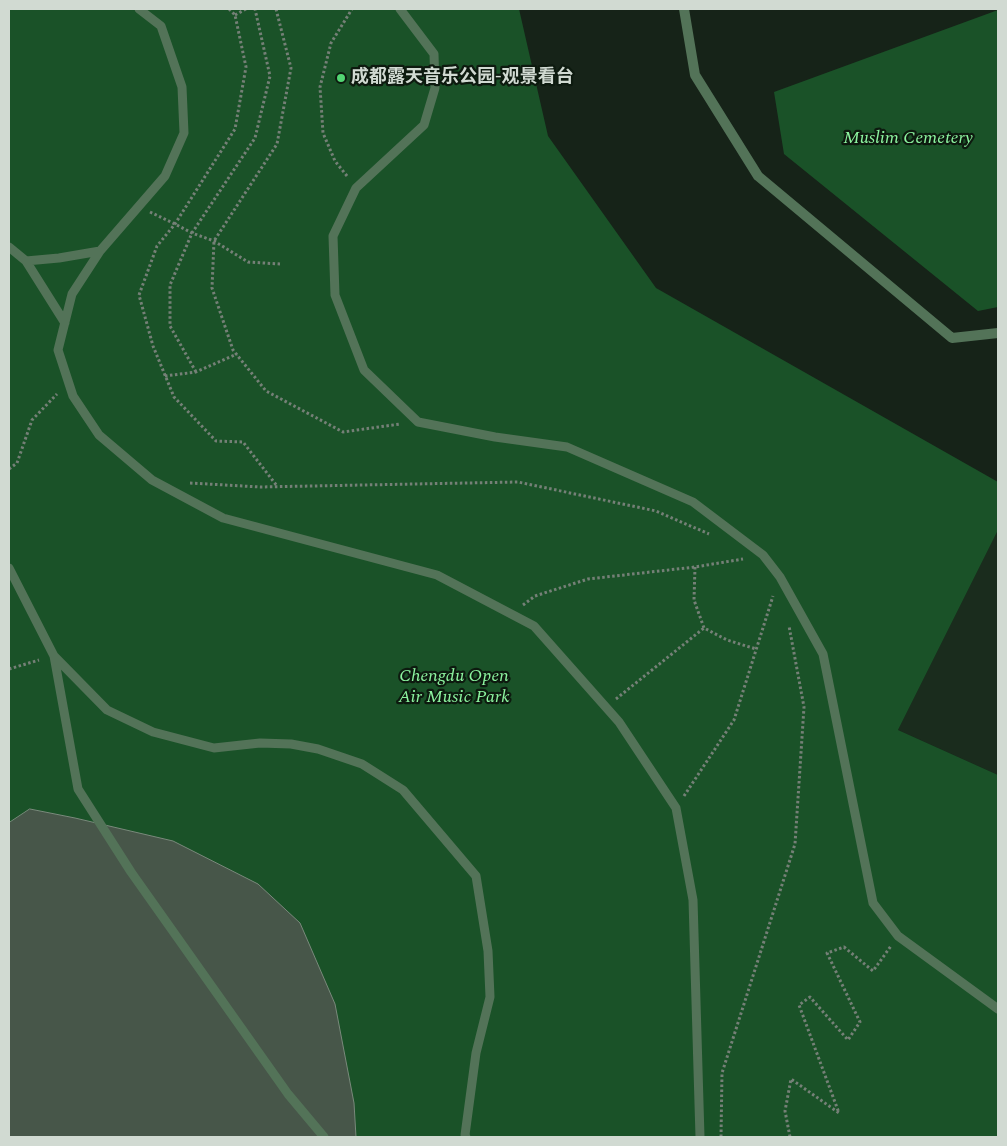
<!DOCTYPE html>
<html>
<head>
<meta charset="utf-8">
<style>
  body { margin:0 }
  #map { position:relative; width:1007px; height:1146px; overflow:hidden; background:#162318; font-family:Spectral,serif }
  canvas { display:block }
  .frame { position:absolute; inset:0; border:10px solid #d1dad2; pointer-events:none }
</style>
</head>
<body>
<div id="map">
<canvas width="1007" height="1146"></canvas>
<div class="frame"></div>
</div>
<script>
const ctx = document.querySelector('canvas').getContext('2d');
ctx.lineJoin = 'round';
function fill(path, color) { ctx.fillStyle = color; ctx.fill(path, 'evenodd'); }
function stroke(path, color, width, dash) { ctx.strokeStyle = color; ctx.lineWidth = width; ctx.lineCap = dash ? 'butt' : 'round'; ctx.setLineDash(dash || []); ctx.stroke(path); }
function write(font, color, halo, rows, align = 'center') {
  ctx.font = font + ' Spectral,"Noto Sans SC",serif'; ctx.lineWidth = 4.5; ctx.setLineDash([]); ctx.textBaseline = 'middle'; ctx.strokeStyle = halo; ctx.fillStyle = color; for (const [text, x, y, turn = 0] of rows) {
    ctx.save(); ctx.translate(x, y); ctx.rotate((+turn || 0) * Math.PI / 180); ctx.textAlign = isNaN(turn) ? turn : align; if (halo) ctx.strokeText(text, 0, 0); ctx.fillText(text, 0, 0); ctx.restore();
  }
}
fill(new Path2D(`
  M 998,530 L 998,775 L 898,730 Z`), '#1a2c1d');
fill(new Path2D(`
  M 9,9 L 519,9 L 548,136 L 656,288 L 998,482 L 998,530 L 898,730 L 998,775 L 998,1137 L 9,1137 Z
  M 998,10 L 998,307 L 978,311 L 784,154 L 774,92 Z`), '#1a5228');
const building = new Path2D(`
  M 30,809 L 75,818 L 173,841 L 258,884 L 300,923 L 335,1004 L 354,1103 L 356,1137 L 9,1137 L 9,823 Z`);
fill(building, '#475649');
stroke(building, '#79897b', 1);
stroke(new Path2D(`
  M 229,9 L 235,15 L 246,67 L 235,129 L 175,224 L 157,246 L 139,295 L 153,346 L 174,397 L 216,441 L 243,442 L 277,486
  M 276,9 L 291,68 L 277,144 L 214,241 L 212,288 L 233,350 L 266,391 L 343,432 L 400,424
  M 235,15 L 246,9
  M 347,176 L 335,161 L 323,133 L 320,87 L 331,43 L 352,9
  M 150,212 L 175,224 L 192,233 L 214,241 L 248,262 L 280,264
  M 196,372 L 170,326 L 170,285 L 192,233 L 255,138 L 270,76 L 255,9
  M 165,376 L 196,372 L 237,354
  M 9,469 L 17,463 L 32,420 L 57,394
  M 190,483 L 260,487 L 518,482 L 656,511 L 709,534
  M 695,567 L 694,600 L 704,628 L 727,640 L 756,649
  M 523,605 L 535,596 L 588,579 L 695,567 L 743,559
  M 9,669 L 39,660
  M 616,699 L 704,628
  M 684,796 L 734,720 L 773,596
  M 721,1137 L 722,1073 L 795,844 L 804,707 L 789,626
  M 790,1137 L 785,1111 L 791,1079 L 839,1113 L 799,1005 L 810,997 L 848,1040 L 860,1022 L 827,953 L 844,947 L 873,971 L 891,946`), '#758077', 3, [2.5, 2.5]);
stroke(new Path2D(`
  M 139,9 L 161,26 L 182,87 L 184,133 L 165,176 L 100,251 L 72,294 L 58,350 L 73,396 L 99,435 L 152,480 L 223,518 L 437,575 L 534,626 L 619,722 L 676,808 L 693,900 L 700,1137
  M 400,9 L 434,54 L 435,88 L 424,125 L 356,188 L 333,236 L 335,295 L 364,370 L 418,422 L 495,437 L 567,447 L 693,502 L 763,555 L 780,577 L 823,654 L 873,903 L 898,936 L 998,1009
  M 9,247 L 26,261 L 65,323
  M 26,261 L 59,258 L 100,251
  M 9,568 L 54,656 L 107,710 L 153,732 L 214,748 L 260,743 L 291,744 L 318,749 L 362,764 L 403,790 L 476,876 L 488,951 L 490,997 L 476,1053 L 465,1135 L 466,1137
  M 54,656 L 78,789 L 131,872 L 288,1094 L 324,1137`), '#537358', 9);
stroke(new Path2D(`
  M 684,9 L 695,75 L 758,176 L 952,338 L 998,333`), '#537358', 10);
for (const [x, y, r, color] of [
  [341,78,5,"#52d673"]
]) { const dot = new Path2D(); dot.arc(x, y, r, 0, 2 * Math.PI); ctx.fillStyle = color; ctx.fill(dot); stroke(dot, '#0d1a0f', 2); }
write('bold 18px', '#d1dad2', '#0d1a0f', [
  ["成都露天音乐公园-观景看台",351,78]
], 'left');
write('italic 18px', '#8df5a0', '#0d1a0f', [
  ["Muslim Cemetery",908,139],
  ["Chengdu Open",454,677],
  ["Air Music Park",454,698]
]);
</script>
</body>
</html>
